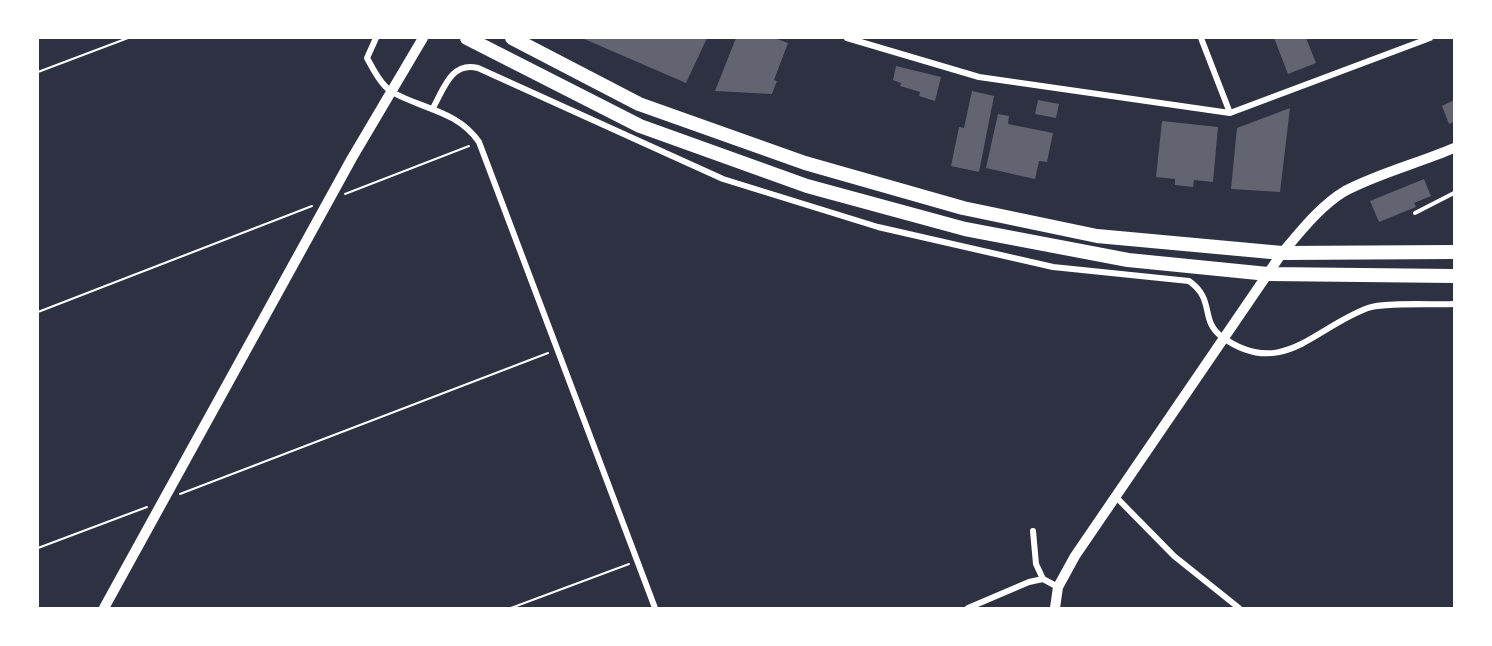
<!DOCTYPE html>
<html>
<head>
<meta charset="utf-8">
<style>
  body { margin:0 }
  #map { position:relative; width:1492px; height:646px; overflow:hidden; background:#2d3142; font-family:"Titillium Web",sans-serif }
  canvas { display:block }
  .frame { position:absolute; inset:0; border:39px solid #fff; pointer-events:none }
</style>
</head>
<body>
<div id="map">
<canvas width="1492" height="646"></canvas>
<div class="frame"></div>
</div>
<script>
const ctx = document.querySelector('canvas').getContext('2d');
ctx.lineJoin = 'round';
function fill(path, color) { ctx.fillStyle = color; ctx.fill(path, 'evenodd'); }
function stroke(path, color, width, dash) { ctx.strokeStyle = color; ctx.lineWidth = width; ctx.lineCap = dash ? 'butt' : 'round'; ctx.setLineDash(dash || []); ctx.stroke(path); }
fill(new Path2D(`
  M 582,38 L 707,38 L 686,83 Z
  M 736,38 L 774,38 L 788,43 L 774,80 L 777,81 L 772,94 L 715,91 Z
  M 1274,38 L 1306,38 L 1316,63 L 1288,74 Z
  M 896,66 L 941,77 L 935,101 L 919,96 L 920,92 L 900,86 L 901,83 L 893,80 Z
  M 972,91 L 994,96 L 979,172 L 951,166 L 959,127 L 964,128 Z
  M 1038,100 L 1059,104 L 1056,118 L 1035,114 Z
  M 1454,100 L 1454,122 L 1449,124 L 1442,106 Z
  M 1290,108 L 1280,192 L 1231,189 L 1237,128 Z
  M 998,114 L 1009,116 L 1008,124 L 1053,133 L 1047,162 L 1039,161 L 1035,179 L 986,168 Z
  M 1162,121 L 1218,127 L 1213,182 L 1194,180 L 1193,187 L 1175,185 L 1175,179 L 1156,177 Z
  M 1424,179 L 1431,196 L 1414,203 L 1416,207 L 1379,222 L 1370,201 Z`), '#626471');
stroke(new Path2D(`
  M 38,72 L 128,38
  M 345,194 L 469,146
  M 38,312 L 312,206
  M 180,494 L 548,353
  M 38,548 L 147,507
  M 511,608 L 629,564`), '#fff', 2);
stroke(new Path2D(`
  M 1415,213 L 1454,193`), '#fff', 4);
stroke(new Path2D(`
  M 376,38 L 367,58 C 373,69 381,85 392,92 C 422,109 458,111 479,142 L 655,608
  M 847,38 L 979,77 L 1230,113 L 1430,38
  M 1201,38 L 1230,113
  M 433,108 C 444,88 452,61 478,68 L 723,179 L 878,227 L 1053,267 L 1189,281 C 1216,300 1199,320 1222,337 C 1282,380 1315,327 1368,308 C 1382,302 1436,305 1454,304
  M 1115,496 L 1174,556 L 1239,608
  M 1033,531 L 1036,564 L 1043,579
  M 968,608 L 1029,582 L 1043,579 L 1058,587`), '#fff', 6);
stroke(new Path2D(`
  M 1055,608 L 1058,587 L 1075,556 L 1282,253 C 1301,231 1320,206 1345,191 C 1379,173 1419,163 1454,148`), '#fff', 10);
stroke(new Path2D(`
  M 104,608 L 352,158 L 423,38`), '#fff', 10);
stroke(new Path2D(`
  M 467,38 L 640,126 L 807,186 L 965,229 L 1128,260 L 1268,274 L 1454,276
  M 512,38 L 639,104 L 805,163 L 963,208 L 1097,236 L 1282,253 L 1454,252`), '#fff', 14);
</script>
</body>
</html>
